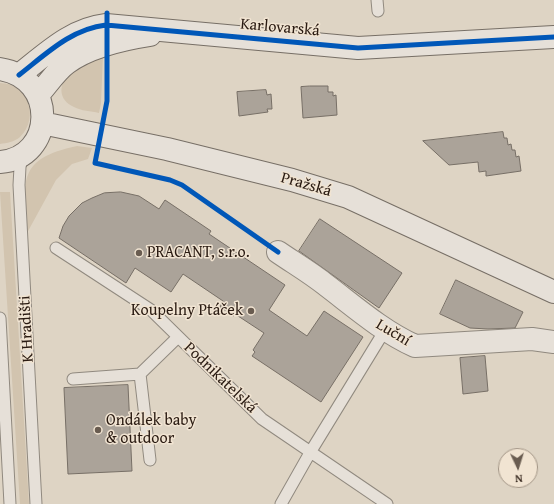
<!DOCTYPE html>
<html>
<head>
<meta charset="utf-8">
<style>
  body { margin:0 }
  #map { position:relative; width:554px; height:504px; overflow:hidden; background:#ded4c4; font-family:"Gentium Book Plus",serif }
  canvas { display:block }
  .north { position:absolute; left:498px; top:448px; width:40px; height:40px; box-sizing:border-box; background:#f1e4d2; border:1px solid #a19485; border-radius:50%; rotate:176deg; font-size:11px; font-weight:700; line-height:16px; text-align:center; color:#2a1b12 }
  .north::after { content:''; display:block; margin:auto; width:14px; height:18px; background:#695c50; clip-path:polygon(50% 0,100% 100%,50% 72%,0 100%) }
</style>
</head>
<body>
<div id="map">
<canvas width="554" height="504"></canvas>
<div class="north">N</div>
</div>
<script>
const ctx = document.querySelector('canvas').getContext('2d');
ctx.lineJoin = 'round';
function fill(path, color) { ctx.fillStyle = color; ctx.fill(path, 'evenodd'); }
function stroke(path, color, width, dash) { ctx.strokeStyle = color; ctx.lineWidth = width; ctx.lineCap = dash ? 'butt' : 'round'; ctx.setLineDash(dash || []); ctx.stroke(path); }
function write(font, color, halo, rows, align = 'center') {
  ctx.font = font + ' "Gentium Book Plus",serif'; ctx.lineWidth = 3; ctx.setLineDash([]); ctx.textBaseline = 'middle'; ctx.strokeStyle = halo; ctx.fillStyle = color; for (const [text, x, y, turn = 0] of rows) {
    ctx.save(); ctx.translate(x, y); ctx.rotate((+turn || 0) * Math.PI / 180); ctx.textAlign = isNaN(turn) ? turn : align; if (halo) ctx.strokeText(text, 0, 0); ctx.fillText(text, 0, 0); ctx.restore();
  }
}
fill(new Path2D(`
  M 103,55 L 101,103 L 99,113 C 91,111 81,111 74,107 C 58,100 58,84 70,72 C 75,67 95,59 103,55 Z
  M 0,83 C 28,83 40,118 20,137 C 14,142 7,143 0,144 Z
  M 77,146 L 92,148 L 88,159 L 72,164 L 56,180 L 27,233 C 24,181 16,159 77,146 Z
  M 0,192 L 10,192 L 29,504 L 20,504 Z`), '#d2c4af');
const building = new Path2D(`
  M 310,86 L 328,86 L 328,92 L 333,92 L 333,96 L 336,95 L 337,115 L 303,118 L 301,87 Z
  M 266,90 L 267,95 L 271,94 L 272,109 L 267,109 L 268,112 L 239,116 L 237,92 Z
  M 503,132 L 504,138 L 507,138 L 508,145 L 511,144 L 512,150 L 515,150 L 516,157 L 519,156 L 521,171 L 486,176 L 486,171 L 479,172 L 478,162 L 449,165 L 423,141 Z
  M 121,192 L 139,196 L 159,209 L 165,200 L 211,231 L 209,234 L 285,285 L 269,310 L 307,336 L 324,311 L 363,337 L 321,402 L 252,356 L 255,352 L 253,350 L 264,333 L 235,314 L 234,316 L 220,307 L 223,301 L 183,274 L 171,292 L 135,268 L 126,283 L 59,238 L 63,226 L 69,216 L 82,203 L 92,198 L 104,193 Z
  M 320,219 L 402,273 L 379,308 L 299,251 Z
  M 456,280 L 523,312 L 515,328 L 488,329 L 470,328 L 440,314 Z
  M 485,356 L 488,391 L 463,394 L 460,358 Z
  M 128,385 L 132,471 L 68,474 L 64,388 Z`);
fill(building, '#aba399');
stroke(building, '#776f66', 1);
const lane = new Path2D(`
  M 377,0 L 378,11
  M 23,154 L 20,167 L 19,185 L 36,504
  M 56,248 L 151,310 L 262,419 L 387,504
  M 0,318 L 10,504
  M 140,374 L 150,460
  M 73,379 L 140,374 L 178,337
  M 281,504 L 311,451 L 385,330`);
const street = new Path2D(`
  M 278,252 C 294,263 311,273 326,285 C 355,307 382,331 415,346 L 532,339 L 554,342`);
const secondary = new Path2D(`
  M 0,69 C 58,78 55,158 0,162
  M 19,75 C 46,54 71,29 106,25 L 358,48 L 554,37
  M 38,95 C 47,85 57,70 67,63 C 89,47 124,39 150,35
  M 42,123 L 167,149 L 292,180 L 348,197 L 554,292`);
stroke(lane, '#90897f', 13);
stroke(street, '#90897f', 24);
stroke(secondary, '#776f66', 24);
stroke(lane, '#e6e0d8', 11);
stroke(street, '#e6e0d8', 22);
stroke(secondary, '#e6e0d8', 22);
stroke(new Path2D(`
  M 107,13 L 107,101 L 95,163 L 170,180 L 182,185 L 278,252
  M 19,75 C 46,54 71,29 106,25 L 358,48 L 554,37`), '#0057b8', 5);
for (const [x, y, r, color] of [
  [139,253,4,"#695c50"],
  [251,311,4,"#695c50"],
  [98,430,4,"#695c50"]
]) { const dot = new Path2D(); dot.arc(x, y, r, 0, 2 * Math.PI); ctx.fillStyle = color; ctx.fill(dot); stroke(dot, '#f1e4d2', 1.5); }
write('16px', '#2a1b12', '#f1e4d2', [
  ["Karlovarská",280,28,5],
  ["Pražská",306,185,16],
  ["K Hradišti",27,329,-93],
  ["Luční",393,333,31],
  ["Podnikatelská",220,378,44]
]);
write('16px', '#2a1b12', '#f1e4d2', [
  ["PRACANT, s.r.o.",147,253],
  ["Koupelny Ptáček",243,311,"right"],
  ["Ondálek baby",106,421],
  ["& outdoor",106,439]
], 'left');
</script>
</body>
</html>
